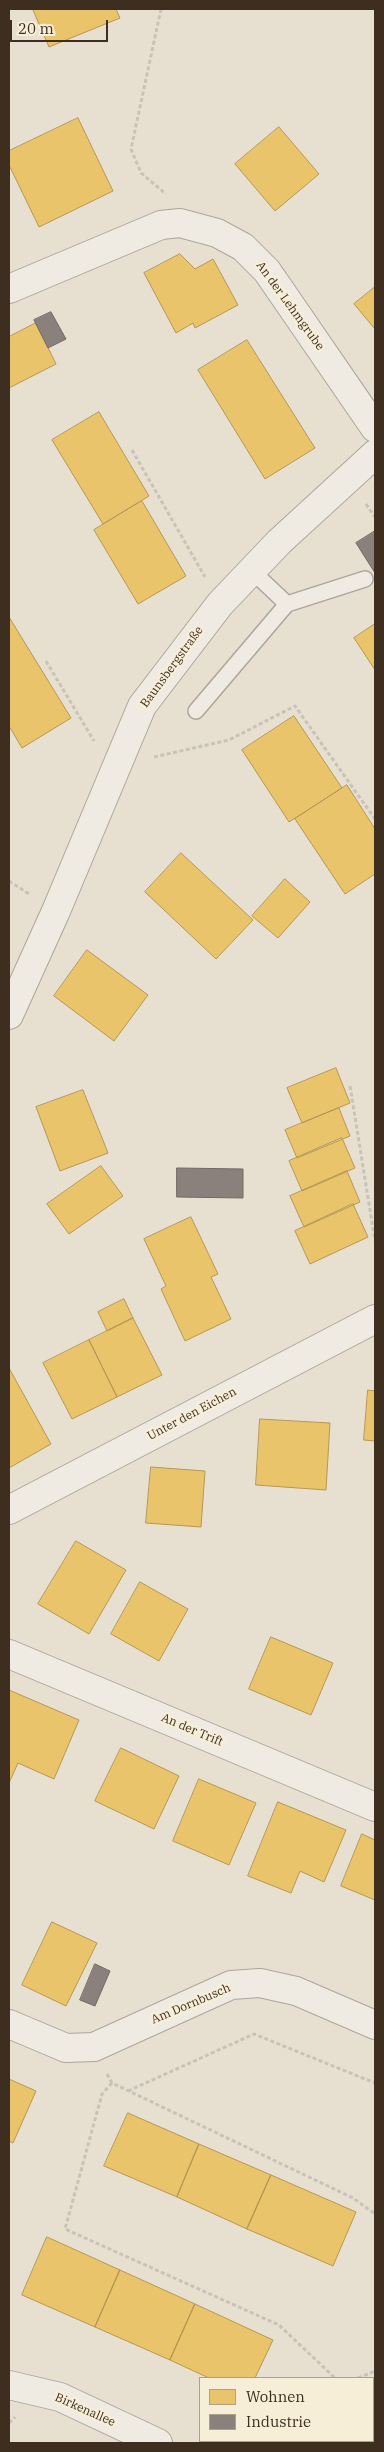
<!DOCTYPE html>
<html>
<head>
<meta charset="utf-8">
<style>
  body { margin:0 }
  #map { position:relative; width:384px; height:2452px; overflow:hidden; background:#e7e0d1; font-family:"IBM Plex Serif",serif }
  canvas { display:block }
  .frame { position:absolute; inset:0; border:10px solid #3d2e20; pointer-events:none }
  .legend { position:absolute; left:199px; top:2377px; width:175px; height:65px; box-sizing:border-box; background:#f7eed8; border:1px solid #ada18e; margin:0; padding:6px 9px; list-style:none; font-size:15px; color:#3d2e20 }
  .legend li { display:flex; align-items:center; gap:10px; height:25px }
  .legend b { width:25px; border:1px solid #ada18e }
  .scale { position:absolute; left:10px; top:20px; width:98px; height:22px; box-sizing:border-box; border:2px solid #3d2e20; border-top:0; padding-left:6px; font-size:15px; line-height:18px; white-space:nowrap; color:#3d2e20; -webkit-text-stroke:4px #f7eed8; paint-order:stroke }
</style>
</head>
<body>
<div id="map">
<canvas width="384" height="2452"></canvas>
<div class="frame"></div>
<ul class="legend">
<li><b style="height:14px;background:#e9c46a"></b>Wohnen</li>
<li><b style="height:14px;background:#8a817c"></b>Industrie</li>
</ul>
<div class="scale">20 m</div>
</div>
<script>
const ctx = document.querySelector('canvas').getContext('2d');
ctx.lineJoin = 'round';
function fill(path, color) { ctx.fillStyle = color; ctx.fill(path, 'evenodd'); }
function stroke(path, color, width, dash) { ctx.strokeStyle = color; ctx.lineWidth = width; ctx.lineCap = dash ? 'butt' : 'round'; ctx.setLineDash(dash || []); ctx.stroke(path); }
function write(font, color, halo, rows, align = 'center') {
  ctx.font = font + ' "IBM Plex Serif",serif'; ctx.lineWidth = 5; ctx.setLineDash([]); ctx.textBaseline = 'middle'; ctx.strokeStyle = halo; ctx.fillStyle = color; for (const [text, x, y, turn = 0] of rows) {
    ctx.save(); ctx.translate(x, y); ctx.rotate((+turn || 0) * Math.PI / 180); ctx.textAlign = isNaN(turn) ? turn : align; if (halo) ctx.strokeText(text, 0, 0); ctx.fillText(text, 0, 0); ctx.restore();
  }
}
const homes = new Path2D(`
  M 36,9 L 116,9 L 120,18 L 49,47 L 33,10 Z
  M 78,118 L 113,191 L 39,227 L 9,165 L 9,151 Z
  M 279,127 L 319,174 L 275,211 L 235,164 Z
  M 180,254 L 195,269 L 213,259 L 238,305 L 195,328 L 193,323 L 176,333 L 144,273 Z
  M 375,287 L 375,329 L 354,304 Z
  M 36,323 L 56,364 L 9,388 L 9,337 Z
  M 247,340 L 315,448 L 265,479 L 198,370 Z
  M 99,412 L 149,496 L 103,524 L 52,440 Z
  M 142,501 L 186,576 L 138,604 L 94,530 Z
  M 9,617 L 71,718 L 22,748 L 9,726 Z
  M 375,624 L 375,670 L 354,638 Z
  M 294,716 L 342,788 L 289,822 L 242,750 Z
  M 347,785 L 375,829 L 375,874 L 345,894 L 295,819 Z
  M 181,853 L 253,920 L 216,959 L 145,892 Z
  M 285,879 L 310,902 L 278,938 L 252,916 Z
  M 87,950 L 148,995 L 114,1041 L 54,996 Z
  M 336,1068 L 350,1103 L 302,1123 L 287,1088 Z
  M 83,1090 L 108,1153 L 60,1171 L 36,1107 Z
  M 339,1108 L 350,1136 L 297,1158 L 285,1130 Z
  M 342,1138 L 355,1168 L 302,1191 L 289,1161 Z
  M 101,1166 L 123,1196 L 69,1234 L 47,1204 Z
  M 347,1171 L 360,1202 L 304,1227 L 290,1196 Z
  M 353,1204 L 368,1237 L 310,1264 L 295,1231 Z
  M 191,1217 L 218,1274 L 211,1277 L 231,1319 L 185,1341 L 161,1289 L 166,1286 L 144,1239 Z
  M 124,1299 L 133,1318 L 107,1331 L 98,1312 Z
  M 133,1318 L 162,1375 L 117,1397 L 89,1340 Z
  M 89,1340 L 117,1397 L 72,1419 L 43,1363 Z
  M 9,1368 L 51,1444 L 9,1468 Z
  M 368,1390 L 375,1391 L 375,1441 L 364,1440 Z
  M 260,1419 L 330,1423 L 326,1490 L 256,1485 Z
  M 151,1467 L 205,1471 L 201,1527 L 146,1523 Z
  M 76,1541 L 126,1570 L 89,1634 L 38,1604 Z
  M 140,1582 L 188,1609 L 159,1661 L 111,1634 Z
  M 271,1637 L 333,1663 L 311,1715 L 249,1689 Z
  M 9,1690 L 79,1720 L 54,1779 L 18,1763 L 9,1783 Z
  M 121,1748 L 179,1776 L 154,1829 L 95,1801 Z
  M 199,1779 L 256,1803 L 229,1865 L 173,1841 Z
  M 278,1802 L 346,1830 L 324,1882 L 300,1871 L 291,1893 L 248,1876 Z
  M 362,1834 L 375,1840 L 375,1900 L 341,1886 Z
  M 52,1922 L 97,1943 L 66,2006 L 22,1985 Z
  M 9,2079 L 36,2091 L 13,2143 L 9,2141 Z
  M 128,2113 L 199,2144 L 177,2197 L 104,2166 Z
  M 199,2144 L 271,2175 L 247,2229 L 177,2197 Z
  M 271,2175 L 356,2212 L 333,2266 L 247,2229 Z
  M 47,2237 L 120,2270 L 95,2327 L 22,2295 Z
  M 120,2270 L 195,2304 L 170,2360 L 95,2327 Z
  M 195,2304 L 273,2340 L 255,2378 L 209,2378 L 170,2360 Z`);
fill(homes, '#e9c46a');
stroke(homes, '#b59754', 1);
const industry = new Path2D(`
  M 51,312 L 66,339 L 48,348 L 34,320 Z
  M 375,531 L 375,573 L 356,543 Z
  M 177,1168 L 243,1169 L 243,1198 L 177,1197 Z
  M 95,1964 L 110,1971 L 95,2006 L 80,2000 Z`);
fill(industry, '#8a817c');
stroke(industry, '#736860', 1);
const service = new Path2D(`
  M 251,570 L 287,604 L 365,579
  M 196,711 L 287,604`);
const minor = new Path2D(`
  M 9,289 L 161,225 L 180,223 L 217,233 L 243,247 L 267,271 L 375,428
  M 9,1015 L 56,911 L 142,706 L 220,604 L 279,542 L 375,454
  M 9,1510 L 375,1319
  M 9,1654 L 375,1807
  M 9,2024 L 66,2048 L 94,2047 L 231,1985 L 260,1983 L 296,1991 L 375,2025
  M 9,2385 L 60,2397 L 158,2443`);
stroke(service, '#ada599', 18);
stroke(minor, '#ada599', 30);
stroke(new Path2D(`
  M 161,9 L 131,149 L 141,173 L 166,194
  M 132,450 L 205,577
  M 366,504 L 375,517
  M 46,661 L 94,741
  M 154,757 L 229,740 L 295,706 L 375,819
  M 9,881 L 29,894
  M 350,1086 L 375,1241
  M 107,2074 L 112,2083 L 353,2198 L 375,2214
  M 112,2083 L 102,2094 L 65,2229 L 279,2325 L 335,2378
  M 128,2091 L 254,2034 L 375,2083
  M 358,2378 L 375,2371
  M 9,2423 L 15,2417
  M 218,2443 L 219,2441
  M 267,2443 L 270,2441`), '#c8c2b9', 3, [4, 2.5]);
stroke(service, '#efebe3', 15);
stroke(minor, '#efebe3', 28);
write('12px', '#3d2e20', '#f7eed8', [
  ["An der Lehmgrube",290,306,54],
  ["Baunsbergstraße",172,667,-54],
  ["Unter den Eichen",192,1414,-28],
  ["An der Trift",192,1730,23],
  ["Am Dornbusch",191,2004,-23],
  ["Birkenallee",85,2410,24]
]);
</script>
</body>
</html>
